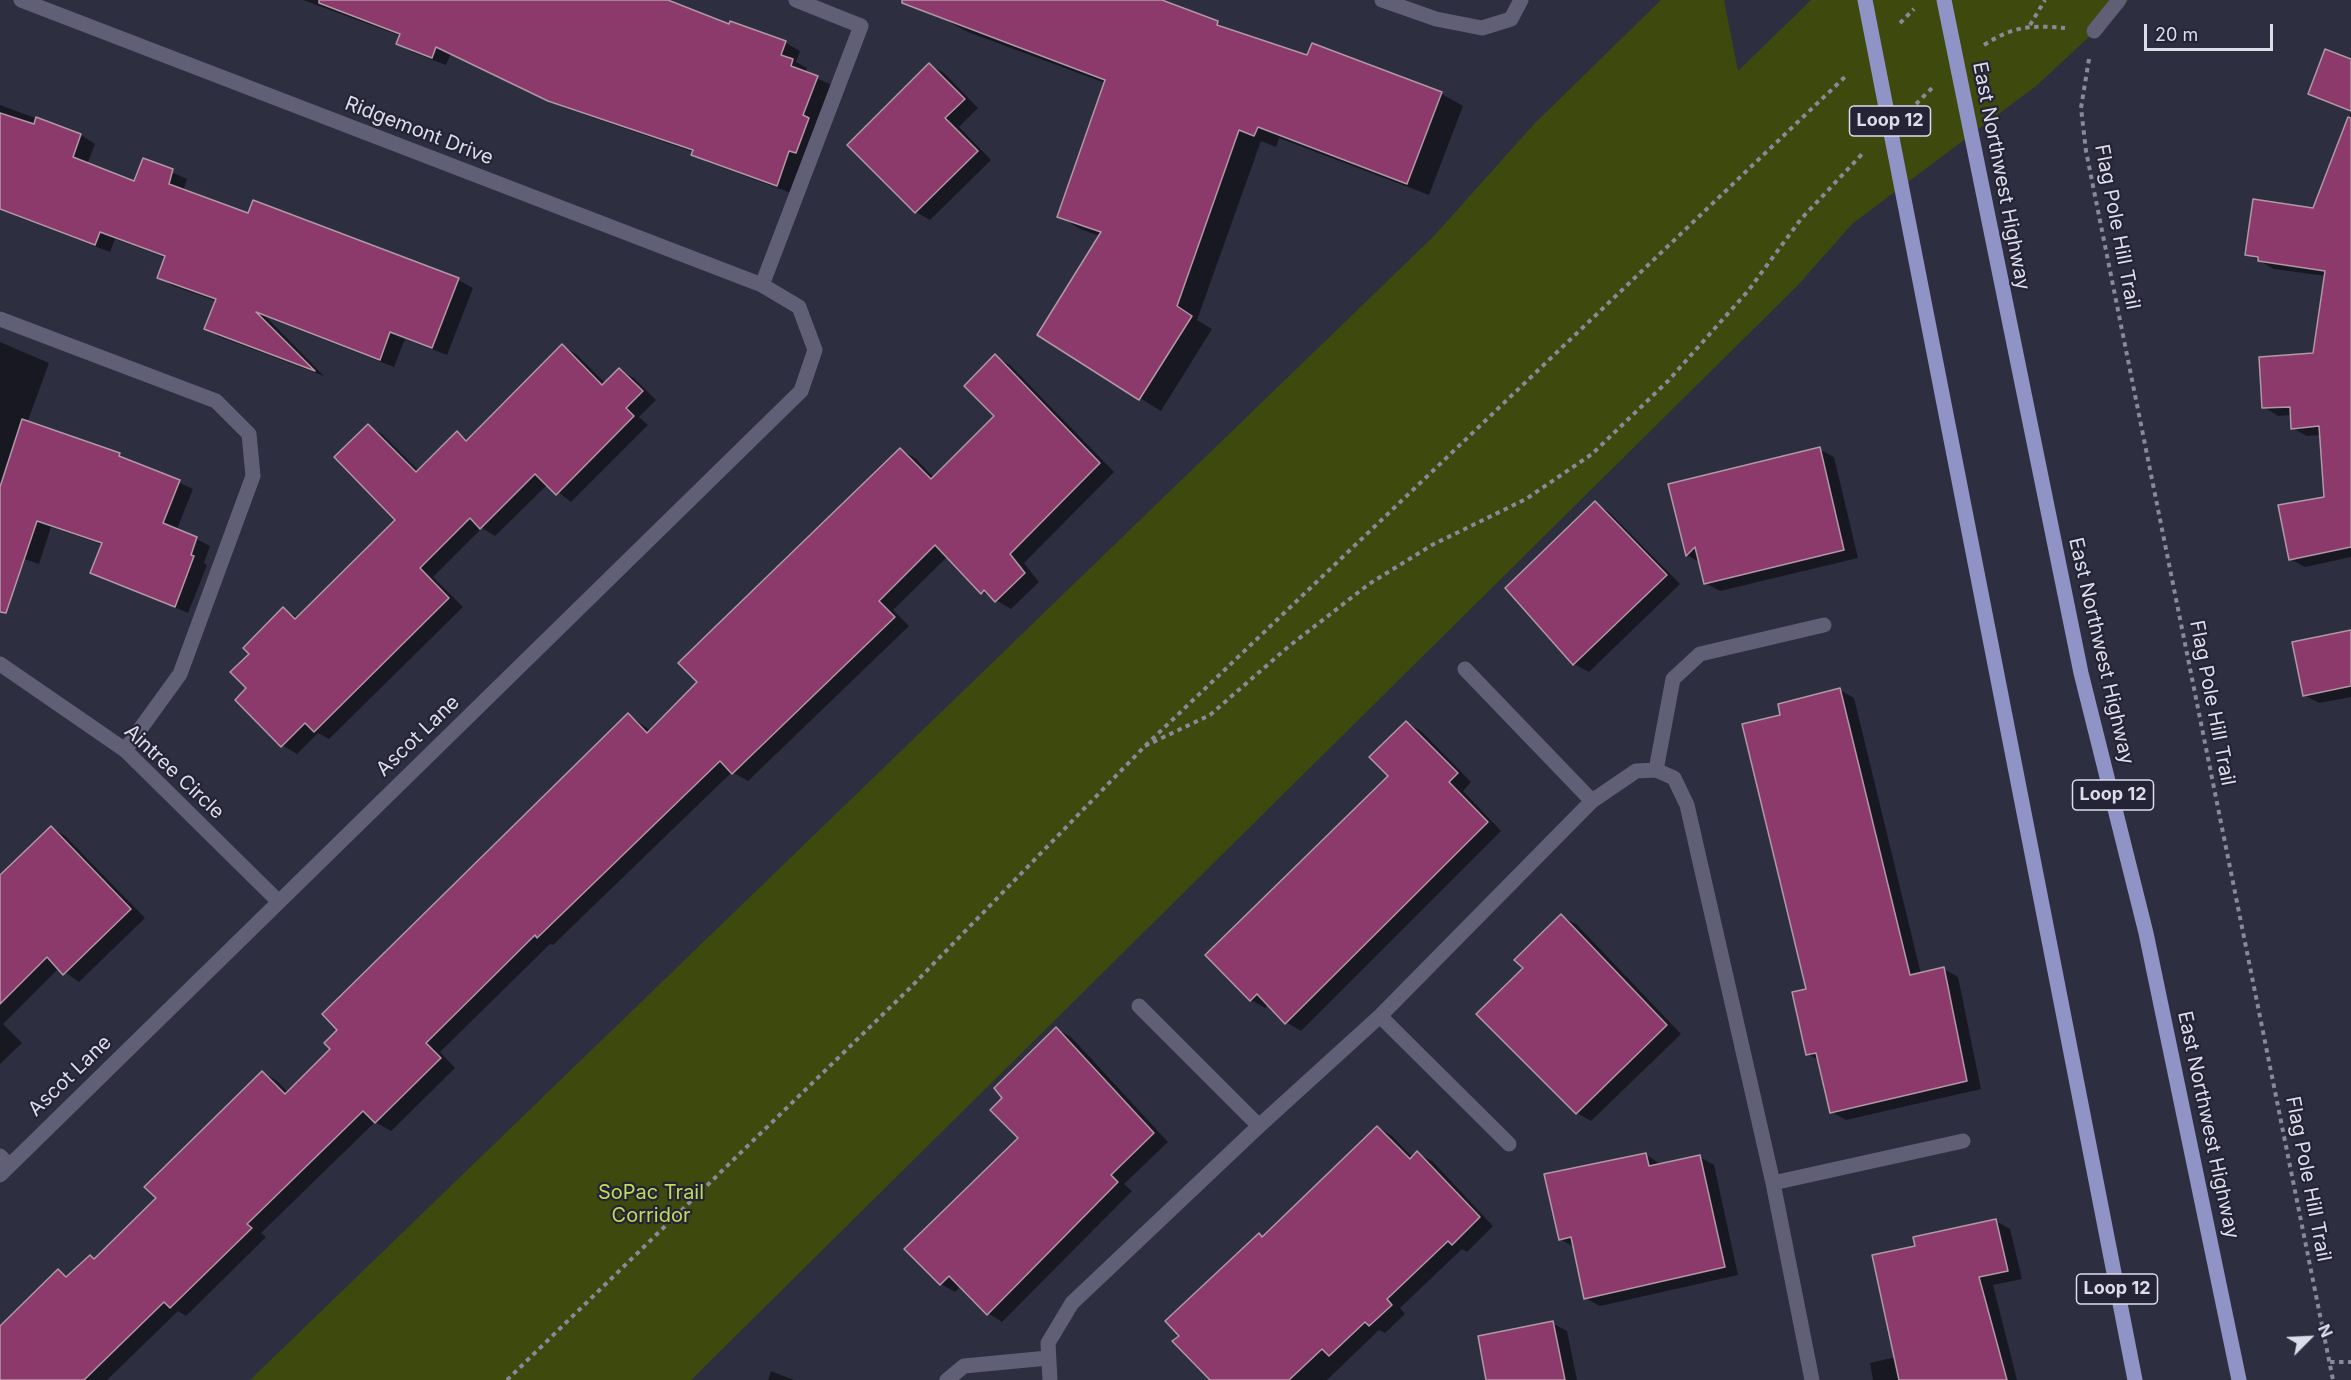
<!DOCTYPE html>
<html>
<head>
<meta charset="utf-8">
<style>
  body { margin:0 }
  #map { position:relative; width:2351px; height:1380px; overflow:hidden; background:#2e2e41; font-family:Inter,sans-serif }
  canvas { display:block }
  .north { position:absolute; left:2279px; top:1308px; width:60px; height:60px; -webkit-text-stroke:4px #252437; paint-order:stroke; rotate:66deg; font-size:16px; font-weight:700; line-height:24px; text-align:center; color:#ddddea }
  .north::after { content:''; display:block; margin:auto; width:21px; height:27px; background:#ddddea; clip-path:polygon(50% 0,100% 100%,50% 72%,0 100%) }
  .scale { position:absolute; left:2144px; top:24px; width:129px; height:27px; box-sizing:border-box; border:3px solid #ddddea; border-top:0; padding-left:8px; font-size:18px; line-height:21px; white-space:nowrap; color:#ddddea; -webkit-text-stroke:4px #252437; paint-order:stroke }
</style>
</head>
<body>
<div id="map">
<canvas width="2351" height="1380"></canvas>
<div class="north">N</div>
<div class="scale">20 m</div>
</div>
<script>
const ctx = document.querySelector('canvas').getContext('2d');
ctx.lineJoin = 'round';
function fill(path, color) { ctx.fillStyle = color; ctx.fill(path, 'evenodd'); }
function stroke(path, color, width, dash) { ctx.strokeStyle = color; ctx.lineWidth = width; ctx.lineCap = dash ? 'butt' : 'round'; ctx.setLineDash(dash || []); ctx.stroke(path); }
function write(font, color, halo, rows, align = 'center') {
  ctx.font = font + ' Inter,sans-serif'; ctx.lineWidth = 4.5; ctx.setLineDash([]); ctx.textBaseline = 'middle'; ctx.strokeStyle = halo; ctx.fillStyle = color; for (const [text, x, y, turn = 0] of rows) {
    ctx.save(); ctx.translate(x, y); ctx.rotate((+turn || 0) * Math.PI / 180); ctx.textAlign = isNaN(turn) ? turn : align; if (halo) ctx.strokeText(text, 0, 0); ctx.fillText(text, 0, 0); ctx.restore();
  }
}
fill(new Path2D(`
  M 1661,0 L 1724,0 L 1738,71 L 1811,0 L 2129,0 L 2036,86 L 1852,224 L 1798,285 L 691,1380 L 250,1380 L 1434,236 L 1534,124 Z`), '#3e490e');
fill(new Path2D(`
  M 303,0 L 664,0 L 730,26 L 731,23 L 786,43 L 800,51 L 796,62 L 807,68 L 805,73 L 832,85 L 791,193 L 707,162 L 693,152 L 565,108 L 451,53 L 446,65 L 412,52 L 398,44 L 401,36 Z
  M 907,0 L 1157,0 L 1217,23 L 1235,33 L 1308,57 L 1313,45 L 1442,94 L 1463,106 L 1429,195 L 1279,138 L 1276,147 L 1261,141 L 1197,320 L 1212,329 L 1161,411 L 1140,398 L 1100,236 L 1080,229 L 1059,216 L 1105,83 L 968,32 Z
  M 2351,60 L 2351,112 L 2310,94 Z
  M 930,65 L 944,73 L 978,108 L 959,127 L 991,160 L 930,220 L 916,212 Z
  M 0,105 L 81,135 L 95,144 L 87,165 L 135,183 L 144,160 L 187,179 L 183,191 L 249,215 L 254,202 L 458,280 L 473,288 L 447,355 L 405,339 L 394,367 L 266,317 L 324,376 L 220,337 L 206,329 L 216,301 L 173,286 L 159,277 L 166,258 L 115,239 L 110,252 L 18,217 L 4,209 L 0,195 Z
  M 2351,113 L 2351,557 L 2305,567 L 2290,559 L 2326,498 L 2321,435 L 2307,436 L 2292,428 L 2292,415 L 2278,416 L 2264,407 L 2314,354 L 2326,276 L 2274,269 L 2247,254 L 2314,210 Z
  M 0,342 L 49,363 L 27,423 L 119,455 L 193,489 L 177,529 L 210,546 L 204,563 L 207,565 L 188,613 L 92,572 L 103,545 L 51,527 L 39,564 L 0,551 Z
  M 562,346 L 576,354 L 605,383 L 619,370 L 634,378 L 656,400 L 639,417 L 648,425 L 571,502 L 548,484 L 495,536 L 482,528 L 433,577 L 463,607 L 329,739 L 318,733 L 297,754 L 282,745 L 248,689 L 251,654 L 284,609 L 298,618 L 397,520 L 368,426 L 382,434 L 419,471 L 457,433 L 469,440 Z
  M 995,356 L 1010,365 L 1114,472 L 1024,563 L 1039,582 L 1011,609 L 982,592 L 948,556 L 893,610 L 909,626 L 748,781 L 732,772 L 553,945 L 550,944 L 440,1052 L 455,1068 L 391,1131 L 375,1122 L 261,1233 L 266,1237 L 186,1316 L 178,1311 L 107,1380 L 0,1380 L 0,1342 L 58,1271 L 69,1277 L 90,1256 L 95,1260 L 158,1198 L 262,1072 L 277,1081 L 288,1092 L 332,1049 L 629,715 L 651,731 L 699,682 L 901,450 L 915,458 L 934,478 L 996,416 Z
  M 1819,449 L 1834,457 L 1858,558 L 1720,591 L 1705,583 L 1701,563 L 1687,555 L 1670,485 Z
  M 1595,503 L 1609,512 L 1680,584 L 1589,672 L 1574,664 L 1547,635 Z
  M 2351,632 L 2351,697 L 2319,703 L 2304,695 Z
  M 1840,690 L 1854,698 L 1921,974 L 1944,969 L 1958,977 L 1981,1089 L 1846,1120 L 1832,1112 L 1820,1061 L 1808,1054 L 1807,990 L 1782,716 Z
  M 1407,723 L 1421,731 L 1471,782 L 1463,791 L 1501,831 L 1301,1031 L 1286,1022 L 1269,1005 L 1265,1008 L 1251,1000 L 1390,776 Z
  M 51,827 L 65,836 L 145,918 L 79,982 L 59,968 L 3,1024 L 22,1043 L 0,1064 L 0,877 Z
  M 1561,916 L 1576,924 L 1681,1034 L 1591,1121 L 1577,1113 L 1525,968 Z
  M 1056,1029 L 1071,1037 L 1168,1142 L 1124,1184 L 1132,1191 L 1002,1322 L 988,1313 L 961,1286 L 955,1292 L 941,1284 L 1020,1138 L 1005,1098 Z
  M 1378,1127 L 1392,1136 L 1413,1158 L 1417,1153 L 1432,1161 L 1493,1226 L 1467,1252 L 1462,1249 L 1400,1308 L 1405,1314 L 1385,1333 L 1379,1330 L 1327,1380 L 1212,1380 L 1181,1336 L 1259,1234 L 1264,1237 Z
  M 1646,1154 L 1661,1165 L 1700,1157 L 1714,1165 L 1738,1275 L 1600,1306 L 1585,1298 L 1574,1247 L 1560,1239 Z
  M 1996,1221 L 2010,1229 L 2022,1279 L 1993,1285 L 2017,1380 L 1873,1380 L 1870,1363 L 1896,1357 L 1916,1247 Z
  M 1552,1323 L 1567,1331 L 1577,1380 L 1488,1380 Z
  M 771,1371 L 794,1380 L 768,1380 Z`), '#0007');
const building = new Path2D(`
  M 319,0 L 668,0 L 729,24 L 730,21 L 786,41 L 781,55 L 793,59 L 791,66 L 818,76 L 803,115 L 809,118 L 796,153 L 789,151 L 777,186 L 691,155 L 693,150 L 548,101 L 436,47 L 432,58 L 396,44 L 400,34 L 319,3 Z
  M 902,0 L 1162,0 L 1218,21 L 1217,25 L 1307,55 L 1312,43 L 1442,92 L 1407,184 L 1258,127 L 1254,136 L 1239,130 L 1177,306 L 1192,316 L 1139,400 L 1037,335 L 1101,232 L 1057,217 L 1105,80 L 902,3 Z
  M 2325,49 L 2351,59 L 2351,111 L 2308,94 Z
  M 929,63 L 965,99 L 945,118 L 978,151 L 915,213 L 847,145 Z
  M 0,113 L 34,124 L 36,117 L 81,134 L 73,157 L 134,181 L 143,158 L 173,169 L 169,184 L 248,213 L 253,200 L 459,278 L 432,348 L 390,332 L 380,360 L 256,312 L 315,371 L 204,329 L 216,299 L 157,278 L 165,256 L 100,232 L 95,245 L 0,209 Z
  M 2348,117 L 2351,118 L 2351,547 L 2289,560 L 2278,505 L 2324,497 L 2319,426 L 2291,429 L 2290,407 L 2262,408 L 2259,357 L 2313,353 L 2325,271 L 2258,261 L 2258,257 L 2245,255 L 2253,199 L 2313,208 Z
  M 562,344 L 602,385 L 619,368 L 643,391 L 626,408 L 634,416 L 556,495 L 535,474 L 480,529 L 470,518 L 420,568 L 449,598 L 314,732 L 305,723 L 281,747 L 235,700 L 246,688 L 230,672 L 249,654 L 243,648 L 283,607 L 295,619 L 395,520 L 334,457 L 368,424 L 416,472 L 457,431 L 466,441 Z
  M 995,354 L 1100,463 L 1010,554 L 1025,573 L 995,602 L 984,590 L 981,594 L 935,545 L 879,601 L 895,617 L 732,774 L 720,761 L 537,938 L 535,935 L 426,1043 L 441,1058 L 375,1123 L 363,1111 L 247,1224 L 252,1228 L 170,1308 L 164,1302 L 84,1380 L 0,1380 L 0,1326 L 58,1269 L 66,1277 L 90,1255 L 94,1259 L 156,1198 L 144,1187 L 262,1071 L 285,1094 L 330,1049 L 324,1043 L 337,1030 L 322,1014 L 628,713 L 647,733 L 697,682 L 678,663 L 717,625 L 900,448 L 931,479 L 994,416 L 964,386 Z
  M 22,419 L 120,453 L 119,456 L 180,480 L 163,523 L 197,537 L 191,555 L 194,556 L 175,607 L 90,573 L 102,543 L 37,521 L 6,613 L 0,612 L 0,487 Z
  M 1820,447 L 1844,550 L 1704,584 L 1695,547 L 1686,556 L 1668,484 Z
  M 1595,501 L 1667,575 L 1573,665 L 1505,588 Z
  M 2351,630 L 2351,686 L 2303,696 L 2292,642 Z
  M 1840,688 L 1910,975 L 1944,967 L 1967,1081 L 1830,1113 L 1816,1053 L 1806,1055 L 1792,992 L 1806,989 L 1742,724 L 1780,715 L 1778,704 Z
  M 1406,721 L 1458,773 L 1449,782 L 1488,822 L 1285,1024 L 1257,994 L 1250,1001 L 1205,955 L 1388,776 L 1369,757 Z
  M 51,826 L 131,909 L 63,975 L 47,957 L 0,1004 L 0,875 Z
  M 1561,914 L 1667,1025 L 1576,1114 L 1476,1014 L 1523,968 L 1514,960 Z
  M 1056,1027 L 1154,1133 L 1111,1175 L 1118,1182 L 987,1315 L 949,1276 L 940,1285 L 904,1249 L 1018,1138 L 990,1110 L 1002,1098 L 994,1088 Z
  M 1377,1126 L 1410,1159 L 1417,1151 L 1480,1217 L 1452,1245 L 1448,1241 L 1387,1299 L 1392,1305 L 1369,1326 L 1365,1322 L 1329,1356 L 1322,1349 L 1289,1380 L 1210,1380 L 1172,1341 L 1179,1336 L 1165,1321 L 1259,1233 L 1262,1237 Z
  M 1646,1153 L 1649,1166 L 1700,1155 L 1725,1267 L 1584,1299 L 1571,1237 L 1559,1240 L 1544,1174 Z
  M 1996,1219 L 2008,1271 L 1979,1277 L 2007,1380 L 1899,1380 L 1872,1255 L 1915,1246 L 1913,1237 Z
  M 1553,1321 L 1565,1380 L 1486,1380 L 1478,1336 Z`);
fill(building, '#8c3a6c');
stroke(building, '#b198a5', 1.5);
stroke(new Path2D(`
  M 1900,23 L 1914,9
  M 2030,25 L 2045,0
  M 1984,45 C 2014,26 2030,25 2065,28
  M 2089,59 L 2081,108 L 2086,151 L 2333,1380
  M 1916,104 L 1932,88
  M 1145,746 L 1210,715 L 1288,647 L 1369,584 L 1432,545 L 1526,499 L 1592,454 L 1668,381 L 1748,291 L 1801,219 L 1864,152
  M 2330,1362 L 2351,1362
  M 507,1380 L 909,989 L 1145,746 L 1848,74`), '#898999', 4, [4.5, 4.5]);
stroke(new Path2D(`
  M 1382,0 L 1436,19 L 1482,28 L 1511,19 L 1521,0
  M 2094,31 L 2119,0
  M 762,285 L 861,26 L 796,0
  M 0,319 L 216,401 L 249,434 L 253,476 L 180,674 L 125,750
  M 1465,669 L 1592,801
  M 1656,770 L 1673,679 L 1700,654 L 1824,625
  M 1139,1006 L 1259,1126
  M 1380,1016 L 1509,1144
  M 0,1156 L 9,1165
  M 1773,1183 L 1963,1141
  M 947,1380 L 964,1366 L 1048,1358
  M 1050,1380 L 1048,1343 L 1072,1303 L 1259,1126 L 1380,1016 L 1592,801 L 1636,771 L 1656,770 L 1674,778 L 1687,805 L 1773,1183 L 1812,1380`), '#605f75', 15);
stroke(new Path2D(`
  M 0,664 L 125,750 L 279,902
  M 0,1175 L 801,391 L 815,350 L 799,307 L 762,285 L 21,0`), '#605f75', 15);
stroke(new Path2D(`
  M 1865,0 L 2135,1380
  M 1944,0 L 2081,673 L 2146,933 L 2239,1380`), '#9093c5', 15);
for (const [x, y, w] of [
  [1890,121,81],
  [2113,795,81],
  [2117,1289,81]
]) { const box = new Path2D(); box.roundRect(x - w / 2, y - 15, w, 30, 4.5); ctx.fillStyle = '#252437'; ctx.fill(box); stroke(box, '#ddddea', 1.5); }
write('bold 18px', '#ddddea', null, [
  ["Loop 12",1890,121],
  ["Loop 12",2113,795],
  ["Loop 12",2117,1289]
]);
write('20px', '#ddddea', '#252437', [
  ["Ridgemont Drive",419,131,21],
  ["East Northwest Highway",2001,176,79],
  ["Flag Pole Hill Trail",2117,227,79],
  ["East Northwest Highway",2101,651,77],
  ["Flag Pole Hill Trail",2212,703,79],
  ["Ascot Lane",418,736,-44],
  ["Aintree Circle",174,772,43],
  ["Ascot Lane",70,1076,-44],
  ["East Northwest Highway",2208,1125,78],
  ["Flag Pole Hill Trail",2308,1179,79]
]);
write('20px', '#c0da59', '#252437', [
  ["SoPac Trail",651,1193],
  ["Corridor",651,1216]
]);
</script>
</body>
</html>
